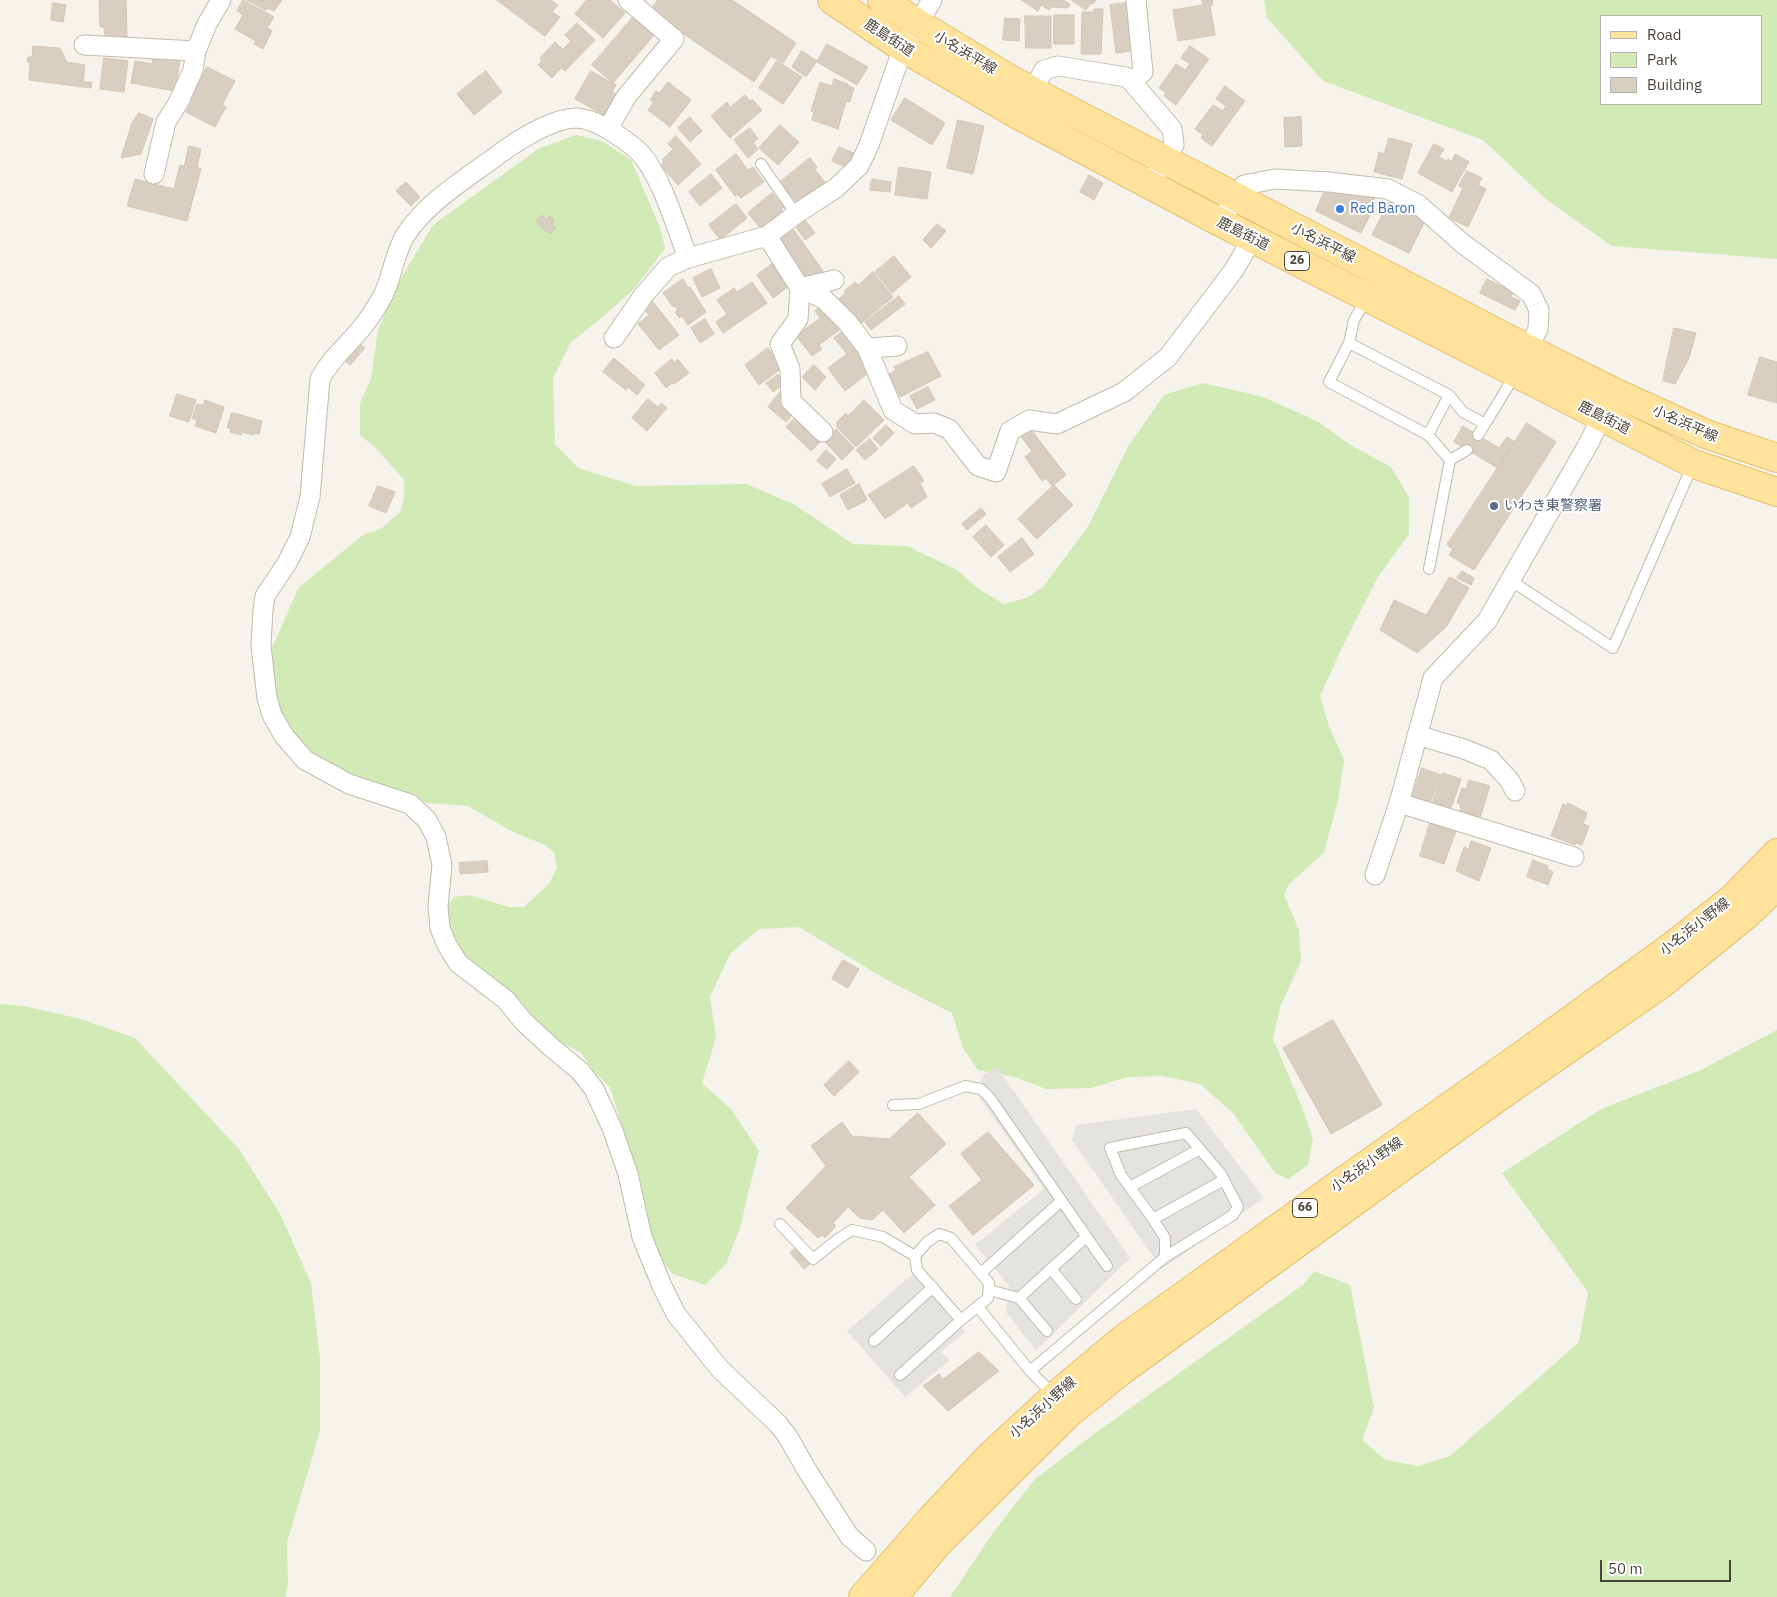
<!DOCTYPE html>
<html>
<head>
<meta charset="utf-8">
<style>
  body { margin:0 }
  #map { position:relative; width:1777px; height:1597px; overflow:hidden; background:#f6f3ec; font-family:"IBM Plex Sans",sans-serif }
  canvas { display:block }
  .legend { position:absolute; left:1600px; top:15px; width:162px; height:90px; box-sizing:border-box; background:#fff; border:1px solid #b7b4b0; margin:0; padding:6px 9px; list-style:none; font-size:15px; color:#4b4439 }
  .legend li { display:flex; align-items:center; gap:10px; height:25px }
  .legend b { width:25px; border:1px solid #b7b4b0 }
  .scale { position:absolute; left:1600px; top:1560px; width:131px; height:22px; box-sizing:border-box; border:2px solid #4b4439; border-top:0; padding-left:6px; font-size:15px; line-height:18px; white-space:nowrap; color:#4b4439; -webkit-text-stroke:4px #fff; paint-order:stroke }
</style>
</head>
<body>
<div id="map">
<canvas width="1777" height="1597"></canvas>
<ul class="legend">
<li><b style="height:6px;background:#ffe39c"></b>Road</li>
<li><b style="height:14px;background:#d2eab5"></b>Park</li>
<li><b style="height:14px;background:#d8cfc1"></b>Building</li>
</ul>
<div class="scale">50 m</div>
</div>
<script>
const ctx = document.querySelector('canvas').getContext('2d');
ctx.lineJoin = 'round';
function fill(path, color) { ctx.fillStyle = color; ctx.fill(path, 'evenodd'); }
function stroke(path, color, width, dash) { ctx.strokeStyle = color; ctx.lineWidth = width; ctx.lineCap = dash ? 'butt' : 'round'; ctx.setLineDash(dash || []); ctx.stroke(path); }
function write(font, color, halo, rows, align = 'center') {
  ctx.font = font + ' "IBM Plex Sans","Noto Sans JP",sans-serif'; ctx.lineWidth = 4; ctx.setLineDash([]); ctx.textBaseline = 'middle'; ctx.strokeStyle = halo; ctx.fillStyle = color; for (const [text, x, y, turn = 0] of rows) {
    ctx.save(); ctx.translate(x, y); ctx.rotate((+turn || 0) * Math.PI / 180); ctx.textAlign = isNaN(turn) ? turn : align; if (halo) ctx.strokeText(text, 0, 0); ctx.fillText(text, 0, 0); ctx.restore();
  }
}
fill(new Path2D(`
  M 1264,0 L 1777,0 L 1777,259 L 1612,246 L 1547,200 L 1483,140 L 1323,81 L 1267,18 ZM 1601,16 L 1761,16 L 1761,104 L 1601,104 Z
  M 576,135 L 602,141 L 631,160 L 661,230 L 665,249 L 633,290 L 599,320 L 570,343 L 553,379 L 555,444 L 578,468 L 636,486 L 747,484 L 795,505 L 853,544 L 907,546 L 957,570 L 979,589 L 1004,604 L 1026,598 L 1043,587 L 1087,528 L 1129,445 L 1164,395 L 1203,383 L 1263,397 L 1317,421 L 1352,446 L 1391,467 L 1409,497 L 1409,534 L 1378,577 L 1341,650 L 1320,696 L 1329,726 L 1344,760 L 1338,800 L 1324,853 L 1289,884 L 1284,895 L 1299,930 L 1301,961 L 1280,1007 L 1273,1039 L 1302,1107 L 1313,1139 L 1308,1165 L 1288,1179 L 1275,1173 L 1233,1113 L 1200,1084 L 1163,1076 L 1128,1077 L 1091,1088 L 1046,1089 L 1015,1077 L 978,1070 L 963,1048 L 952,1013 L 887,980 L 799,927 L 759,929 L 730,954 L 710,997 L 716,1037 L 702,1083 L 731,1109 L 759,1151 L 749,1189 L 741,1225 L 726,1264 L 705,1285 L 673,1274 L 654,1251 L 626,1139 L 610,1087 L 595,1073 L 580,1052 L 553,1039 L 470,965 L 452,935 L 446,908 L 454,897 L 469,895 L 509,907 L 524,907 L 549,884 L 557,868 L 554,852 L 543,844 L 513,832 L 468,806 L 427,803 L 350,777 L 306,751 L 278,718 L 267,659 L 299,587 L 363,535 L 382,528 L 400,512 L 404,500 L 404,480 L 377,449 L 360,435 L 360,404 L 371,378 L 378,330 L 396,286 L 433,225 L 538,149 Z
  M 0,1004 L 24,1006 L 81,1019 L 135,1038 L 239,1149 L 280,1214 L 311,1283 L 320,1358 L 320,1431 L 287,1542 L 288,1583 L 286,1597 L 0,1597 Z
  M 1777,1030 L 1777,1597 L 950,1597 L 993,1533 L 1034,1480 L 1094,1434 L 1304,1284 L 1314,1271 L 1350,1285 L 1374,1408 L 1362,1440 L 1386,1460 L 1418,1466 L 1450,1456 L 1579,1342 L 1588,1292 L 1502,1173 L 1601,1109 L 1701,1070 Z`), '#d2eab5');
fill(new Path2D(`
  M 997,1067 L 1130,1258 L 1036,1351 L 1006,1312 L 1009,1286 L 975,1245 L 1044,1189 L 979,1097 L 982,1076 Z
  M 1196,1109 L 1264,1198 L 1162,1269 L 1072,1140 L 1076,1125 Z
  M 913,1274 L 965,1332 L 941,1352 L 950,1360 L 905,1397 L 847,1331 Z`), '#e5e3e0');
const building = new Path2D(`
  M 126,0 L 127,37 L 105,38 L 104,27 L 100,27 L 99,1 Z
  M 243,0 L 274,17 L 267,28 L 272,31 L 263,49 L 254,44 L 256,41 L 235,29 L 243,15 L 237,11 Z
  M 247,0 L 282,0 L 274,11 L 268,8 L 266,10 Z
  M 497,0 L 551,0 L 558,5 L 552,12 L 560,17 L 545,36 Z
  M 587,0 L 610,0 L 625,13 L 603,38 L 575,14 Z
  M 658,0 L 732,0 L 796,43 L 783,63 L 771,56 L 754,82 L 669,24 L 653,7 Z
  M 1022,0 L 1063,0 L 1070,4 L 1068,8 L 1051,7 L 1049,10 L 1041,5 L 1038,11 Z
  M 1072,0 L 1096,0 L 1093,4 L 1091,3 L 1086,10 Z
  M 1202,0 L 1212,0 L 1213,5 L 1210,6 L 1215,35 L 1178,41 L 1173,10 L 1203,5 Z
  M 1133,2 L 1139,50 L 1116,53 L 1110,5 Z
  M 53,3 L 66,5 L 63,22 L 51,20 Z
  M 1094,9 L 1103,9 L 1101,54 L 1081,54 L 1082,12 L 1094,12 Z
  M 1054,15 L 1074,15 L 1074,44 L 1054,44 Z
  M 634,16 L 655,34 L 613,83 L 592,65 Z
  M 1025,16 L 1051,16 L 1051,48 L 1026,48 Z
  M 1005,18 L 1020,19 L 1019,41 L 1003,40 Z
  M 577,23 L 595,40 L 565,71 L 561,68 L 552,78 L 538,65 L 542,60 L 540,58 L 555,42 L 563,49 L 571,41 L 565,35 Z
  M 827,44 L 868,67 L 857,85 L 817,62 Z
  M 33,46 L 60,48 L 67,62 L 85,65 L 83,82 L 92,82 L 91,88 L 29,80 L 30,62 L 27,62 L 28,57 L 32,57 Z
  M 1190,46 L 1209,59 L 1176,105 L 1164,96 L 1166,93 L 1159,88 L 1176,64 L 1185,70 L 1190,64 L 1181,58 Z
  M 802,51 L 817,61 L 806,77 L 792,67 Z
  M 153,56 L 180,61 L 175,91 L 131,83 L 135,61 L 152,64 Z
  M 104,58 L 128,61 L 124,92 L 100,89 Z
  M 777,61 L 802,77 L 783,104 L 759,88 Z
  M 207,67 L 235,81 L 222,105 L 226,107 L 215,127 L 186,112 L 192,101 L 188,99 L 193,88 L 195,90 Z
  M 486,71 L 502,92 L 474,115 L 457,94 Z
  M 591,71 L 616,85 L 612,92 L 616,94 L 604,115 L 575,99 Z
  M 834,79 L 848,84 L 848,86 L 854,88 L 850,102 L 846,101 L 838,129 L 812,120 L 814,112 L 811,111 L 820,82 L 832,86 Z
  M 668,82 L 691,100 L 670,127 L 648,110 L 654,102 L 650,100 L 656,91 L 659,93 Z
  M 1225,86 L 1245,101 L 1212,146 L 1201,138 L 1203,135 L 1195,129 L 1213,105 L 1223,111 L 1226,106 L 1216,99 Z
  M 745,95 L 750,101 L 752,99 L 762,110 L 730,138 L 711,116 L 727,102 L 730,107 Z
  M 905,98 L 945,123 L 932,145 L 891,120 Z
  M 139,113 L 153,119 L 141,154 L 121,158 L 132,123 Z
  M 690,117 L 702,131 L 690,142 L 678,128 Z
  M 1301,117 L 1302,146 L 1285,147 L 1284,118 Z
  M 958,120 L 984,126 L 973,174 L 947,168 Z
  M 780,125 L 799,142 L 778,165 L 759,148 Z
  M 750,128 L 758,139 L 753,142 L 758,149 L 748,158 L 734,140 Z
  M 676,136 L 701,164 L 678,185 L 660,165 L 664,162 L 662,160 L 673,149 L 668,144 Z
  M 1389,138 L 1412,144 L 1402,179 L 1374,172 L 1379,152 L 1384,154 Z
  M 1434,144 L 1444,149 L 1439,157 L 1447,161 L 1448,159 L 1452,161 L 1455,154 L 1469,162 L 1452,192 L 1418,173 Z
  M 189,146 L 201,149 L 197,167 L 201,169 L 187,221 L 127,206 L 135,179 L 174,189 L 180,165 L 184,166 Z
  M 839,147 L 859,155 L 846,167 L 832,161 Z
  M 736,154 L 748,170 L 753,167 L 764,182 L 741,198 L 737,194 L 735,196 L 716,170 Z
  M 810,158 L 817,167 L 815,170 L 825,182 L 798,204 L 780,182 Z
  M 899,167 L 931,172 L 927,199 L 895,195 Z
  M 1467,171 L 1482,178 L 1478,185 L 1486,189 L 1468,227 L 1449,218 L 1463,188 L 1459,186 Z
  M 711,174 L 722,188 L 700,206 L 689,192 Z
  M 1089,175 L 1103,183 L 1094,200 L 1080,192 Z
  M 872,179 L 891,182 L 890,192 L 870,190 Z
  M 406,182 L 420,197 L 411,206 L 396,191 Z
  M 1328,184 L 1346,187 L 1375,197 L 1370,215 L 1361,233 L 1316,211 Z
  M 772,193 L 784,207 L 781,210 L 783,213 L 762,230 L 748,213 Z
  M 1381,200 L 1389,204 L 1390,202 L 1393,204 L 1394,202 L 1412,210 L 1411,214 L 1425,221 L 1409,253 L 1372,235 L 1383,213 L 1377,210 Z
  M 736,204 L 747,218 L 720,240 L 709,225 Z
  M 542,215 L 547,220 L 550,216 L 554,220 L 552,224 L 556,228 L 550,234 L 536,222 Z
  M 805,220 L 815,233 L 805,240 L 796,227 Z
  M 937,224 L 946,231 L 931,248 L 923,240 Z
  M 794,230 L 823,271 L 807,281 L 796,262 L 794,263 L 778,241 Z
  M 894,256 L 911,277 L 892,293 L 875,272 Z
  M 772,264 L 789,286 L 773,298 L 757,275 Z
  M 711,269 L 720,288 L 702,297 L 693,278 Z
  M 873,272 L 893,297 L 860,324 L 839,299 L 846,293 L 844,291 L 855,282 L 858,285 Z
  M 683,279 L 688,288 L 690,287 L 706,312 L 688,325 L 682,316 L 679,318 L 675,312 L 678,310 L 675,306 L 673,307 L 663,293 Z
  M 1487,279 L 1513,292 L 1511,297 L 1520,301 L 1515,310 L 1480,293 Z
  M 752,282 L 767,303 L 723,333 L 716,322 L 727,314 L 717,300 L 734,288 L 737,292 Z
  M 899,296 L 905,304 L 871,330 L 865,322 Z
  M 651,299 L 679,335 L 659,350 L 638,324 L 649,315 L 641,306 Z
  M 824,304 L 843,327 L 819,345 L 818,344 L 822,349 L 812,356 L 796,336 L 820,318 L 815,311 Z
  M 705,319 L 714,334 L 700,343 L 691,328 Z
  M 1674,328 L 1696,333 L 1689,358 L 1675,384 L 1663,381 Z
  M 845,330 L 861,346 L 857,350 L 872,370 L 845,391 L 828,368 L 847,354 L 834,338 Z
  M 359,343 L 365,348 L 350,365 L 344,360 Z
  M 768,348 L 782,368 L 759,385 L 745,365 Z
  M 928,352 L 941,376 L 900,397 L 888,375 L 896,370 L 894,367 Z
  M 1760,357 L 1777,362 L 1777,403 L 1748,395 Z
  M 614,358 L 645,385 L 637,395 L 628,387 L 626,390 L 603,372 Z
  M 672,359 L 674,363 L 678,359 L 689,373 L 674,384 L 672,383 L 666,388 L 655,373 Z
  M 814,365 L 826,377 L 815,390 L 802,377 Z
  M 778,375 L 784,384 L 773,392 L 766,383 Z
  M 928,387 L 935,400 L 917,409 L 910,396 Z
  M 780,392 L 799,406 L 786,422 L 768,407 Z
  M 177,394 L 196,400 L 189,422 L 170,416 Z
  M 648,399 L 658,407 L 661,403 L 667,408 L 647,431 L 632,418 Z
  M 205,400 L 224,407 L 216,433 L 195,426 L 197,420 L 192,418 L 197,404 L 203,405 Z
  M 864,400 L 884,420 L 856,447 L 836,426 L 838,425 L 836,423 L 846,413 L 848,416 Z
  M 803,410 L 828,434 L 811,451 L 786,427 Z
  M 234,413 L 262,421 L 259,434 L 254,433 L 253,435 L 242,432 L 241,435 L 230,432 L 231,429 L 227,428 L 231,414 Z
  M 1527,423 L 1556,442 L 1474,570 L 1449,555 L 1453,549 L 1447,545 Z
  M 886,425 L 894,433 L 881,446 L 873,438 Z
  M 1463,426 L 1499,448 L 1507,437 L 1515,442 L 1498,468 L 1454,442 Z
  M 1029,427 L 1066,475 L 1052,486 L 1046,478 L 1042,481 L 1025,457 L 1032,451 L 1019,434 Z
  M 836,429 L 854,448 L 842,460 L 824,441 Z
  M 870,439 L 878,449 L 865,460 L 856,450 Z
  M 826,450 L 836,459 L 827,469 L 817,461 Z
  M 914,466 L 924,481 L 920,483 L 927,497 L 911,508 L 908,503 L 885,519 L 868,495 Z
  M 847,469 L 855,483 L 830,497 L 822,484 Z
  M 859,484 L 867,500 L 848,510 L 840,495 Z
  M 1054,485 L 1073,505 L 1037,539 L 1018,519 Z
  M 378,486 L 395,492 L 386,513 L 369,506 Z
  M 981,508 L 986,514 L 967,530 L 962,524 Z
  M 986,525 L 1004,545 L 991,557 L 973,537 Z
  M 1022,538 L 1034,554 L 1010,572 L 998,557 Z
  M 1462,571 L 1474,578 L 1471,585 L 1457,578 Z
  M 1450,577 L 1469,588 L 1446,627 L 1417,653 L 1380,630 L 1394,600 L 1426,615 Z
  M 1422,768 L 1441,775 L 1429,806 L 1411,799 Z
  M 1443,773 L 1461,779 L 1451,808 L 1433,802 Z
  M 1469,780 L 1490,786 L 1479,821 L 1459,814 L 1461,808 L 1460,807 L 1461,805 L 1457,803 L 1462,788 L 1466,789 Z
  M 1568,803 L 1587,813 L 1583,824 L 1589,826 L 1582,845 L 1576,843 L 1575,845 L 1551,836 L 1563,804 L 1567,806 Z
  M 1430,823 L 1456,831 L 1444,864 L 1420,856 Z
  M 1471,841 L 1491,848 L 1479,881 L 1456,871 L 1464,847 L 1469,849 Z
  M 1533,860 L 1548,866 L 1547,869 L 1553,872 L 1548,885 L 1527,877 Z
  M 487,861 L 488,872 L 460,874 L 459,863 Z
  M 843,960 L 859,969 L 848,988 L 832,979 Z
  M 1333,1020 L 1382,1105 L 1331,1134 L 1283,1048 Z
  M 849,1061 L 859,1072 L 834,1096 L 824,1085 Z
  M 918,1113 L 946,1144 L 909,1177 L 935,1205 L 904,1233 L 883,1210 L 872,1220 L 860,1218 L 848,1207 L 833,1223 L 836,1226 L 825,1238 L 822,1235 L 818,1238 L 786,1208 L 826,1166 L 811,1146 L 842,1122 L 852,1136 L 889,1139 Z
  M 988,1132 L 1034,1185 L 973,1235 L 949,1206 L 982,1180 L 961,1154 Z
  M 802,1241 L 817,1258 L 804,1269 L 790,1253 Z
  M 979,1352 L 999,1371 L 948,1411 L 923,1386 L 939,1374 L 943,1379 Z`);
fill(building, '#d8cfc1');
stroke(building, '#d3c7b4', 1);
const service = new Path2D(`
  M 761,164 L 796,214
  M 1367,298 L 1354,320 L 1349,343 L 1449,395 L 1463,412 L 1485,424 L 1515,375
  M 1349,343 L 1329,382 L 1428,435 L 1449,395
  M 1428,435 L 1450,460
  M 1478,435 L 1485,424
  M 1429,569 L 1450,460 L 1467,450
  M 1510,580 L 1613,648 L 1693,464
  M 893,1105 L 919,1104 L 965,1086 L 981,1089 L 990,1098 L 1107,1266
  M 1130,1187 L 1200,1149
  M 1153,1219 L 1224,1180
  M 780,1224 L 813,1259 L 838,1239 L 852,1230 L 883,1237 L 915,1256
  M 939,1234 L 951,1238 L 989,1283 L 988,1298 L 961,1320 L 917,1270 L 915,1256 L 927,1242 Z
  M 1051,1269 L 1076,1299
  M 981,1273 L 1060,1202
  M 989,1290 L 1019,1298 L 1086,1237
  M 1019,1298 L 1047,1331
  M 978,1307 L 1030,1371 L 1054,1395
  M 874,1341 L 933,1287
  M 1030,1371 L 1165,1257 L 1165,1238 L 1153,1219 L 1121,1175 L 1110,1148 L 1186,1133 L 1221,1174 L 1238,1207 L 1233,1215 L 1165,1257
  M 900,1375 L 961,1320`);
const minor = new Path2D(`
  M 84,45 L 196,51 L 207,24 L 221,0
  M 1132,82 L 1143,72 L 1136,0
  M 1027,101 L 1044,70 L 1058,66 L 1126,77 L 1132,82 L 1172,129 L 1174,145 L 1149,185
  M 608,129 L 626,97 L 674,39 L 628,0
  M 154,174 L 166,122 L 178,103 L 193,70 L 196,51
  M 1220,222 L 1244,185 L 1275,179 L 1329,182 L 1388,189 L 1419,205 L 1462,243 L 1531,294 L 1539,310 L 1538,329 L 1523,358
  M 767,236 L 800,288 L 824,299 L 848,323 L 867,348 L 893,410 L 915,424 L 934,423 L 949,429 L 978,466 L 996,472 L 1010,431 L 1029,420 L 1057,424 L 1124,392 L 1168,357 L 1234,270 L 1252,239
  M 688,258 C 677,229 661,176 641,154 C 633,145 622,138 611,131 C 601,125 588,118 576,118 C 549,119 512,144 491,160 C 462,181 427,203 406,234 C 395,252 393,272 385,291 C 382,299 376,307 372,314 C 357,338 333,354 320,379 L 310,497 L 300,537 L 287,563 L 265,596 L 263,610 L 261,646 L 267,698 L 272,715 L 284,736 L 305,760 L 349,784 L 410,804 L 427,820 L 436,837 L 442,865 L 438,906 L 440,928 L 447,945 L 458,963 L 506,1000 L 523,1021 L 551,1047 L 580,1071 L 594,1089 L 612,1128 L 628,1174 L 642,1237 L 662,1286 L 676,1314 L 720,1369 L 778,1424 L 788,1437 L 808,1472 L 849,1536 L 866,1551
  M 614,338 L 643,296 L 668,267 L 688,258 L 767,236 L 796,214 L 836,188 L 859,166 L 869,145 L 903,48 L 932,0
  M 867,348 L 897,346
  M 823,432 L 791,401 L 790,369 L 780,344 L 798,319 L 800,288 L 834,280
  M 1417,735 L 1464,749 L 1491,760 L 1510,781 L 1515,791
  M 1399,803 L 1574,857
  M 1375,875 L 1399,803 L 1433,678 L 1487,621 L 1590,441 L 1601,417`);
const primary = new Path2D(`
  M 832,0 L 903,48 L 1020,116 L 1220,222 L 1694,464 L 1777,492
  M 882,0 L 917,23 L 1013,81 L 1528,349 L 1618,394 L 1706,434 L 1777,458
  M 863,1597 L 932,1518 L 989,1457 L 1055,1396 L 1122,1340 L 1341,1183 L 1524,1054 L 1671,947 L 1733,898 L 1777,853
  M 893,1597 L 939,1542 L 1069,1413 L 1121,1371 L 1497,1098 L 1660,985 L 1746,915 L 1777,886`);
stroke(service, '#c2bbae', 12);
stroke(minor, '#c2bbae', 21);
stroke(primary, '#e6c16a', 30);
stroke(service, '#fff', 10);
stroke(minor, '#fff', 19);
stroke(primary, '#ffe39c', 28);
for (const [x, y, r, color] of [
  [1340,209,5,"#3f7fe0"],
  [1494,506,5,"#5c6f8a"]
]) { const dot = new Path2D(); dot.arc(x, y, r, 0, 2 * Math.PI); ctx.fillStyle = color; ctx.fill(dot); stroke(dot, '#fff', 2); }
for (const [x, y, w] of [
  [1297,261,25],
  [1305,1208,25]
]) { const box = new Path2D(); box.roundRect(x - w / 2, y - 9.5, w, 19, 4); ctx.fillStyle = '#fff'; ctx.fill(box); stroke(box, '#4b4439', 1); }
write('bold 12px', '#4b4439', null, [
  ["26",1297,261],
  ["66",1305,1208]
]);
write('14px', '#4b4439', '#fff', [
  ["鹿島街道",889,38,33],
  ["小名浜平線",965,53,31],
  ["鹿島街道",1243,234,27],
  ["小名浜平線",1323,243,27],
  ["鹿島街道",1604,418,27],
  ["小名浜平線",1685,424,24],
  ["小名浜小野線",1695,927,-38],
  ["小名浜小野線",1367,1165,-35],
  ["小名浜小野線",1043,1408,-42]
]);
write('14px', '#366cbe', '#fff', [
  ["Red Baron",1350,209]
], 'left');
write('14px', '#4e5e75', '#fff', [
  ["いわき東警察署",1504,506]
], 'left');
</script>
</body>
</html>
